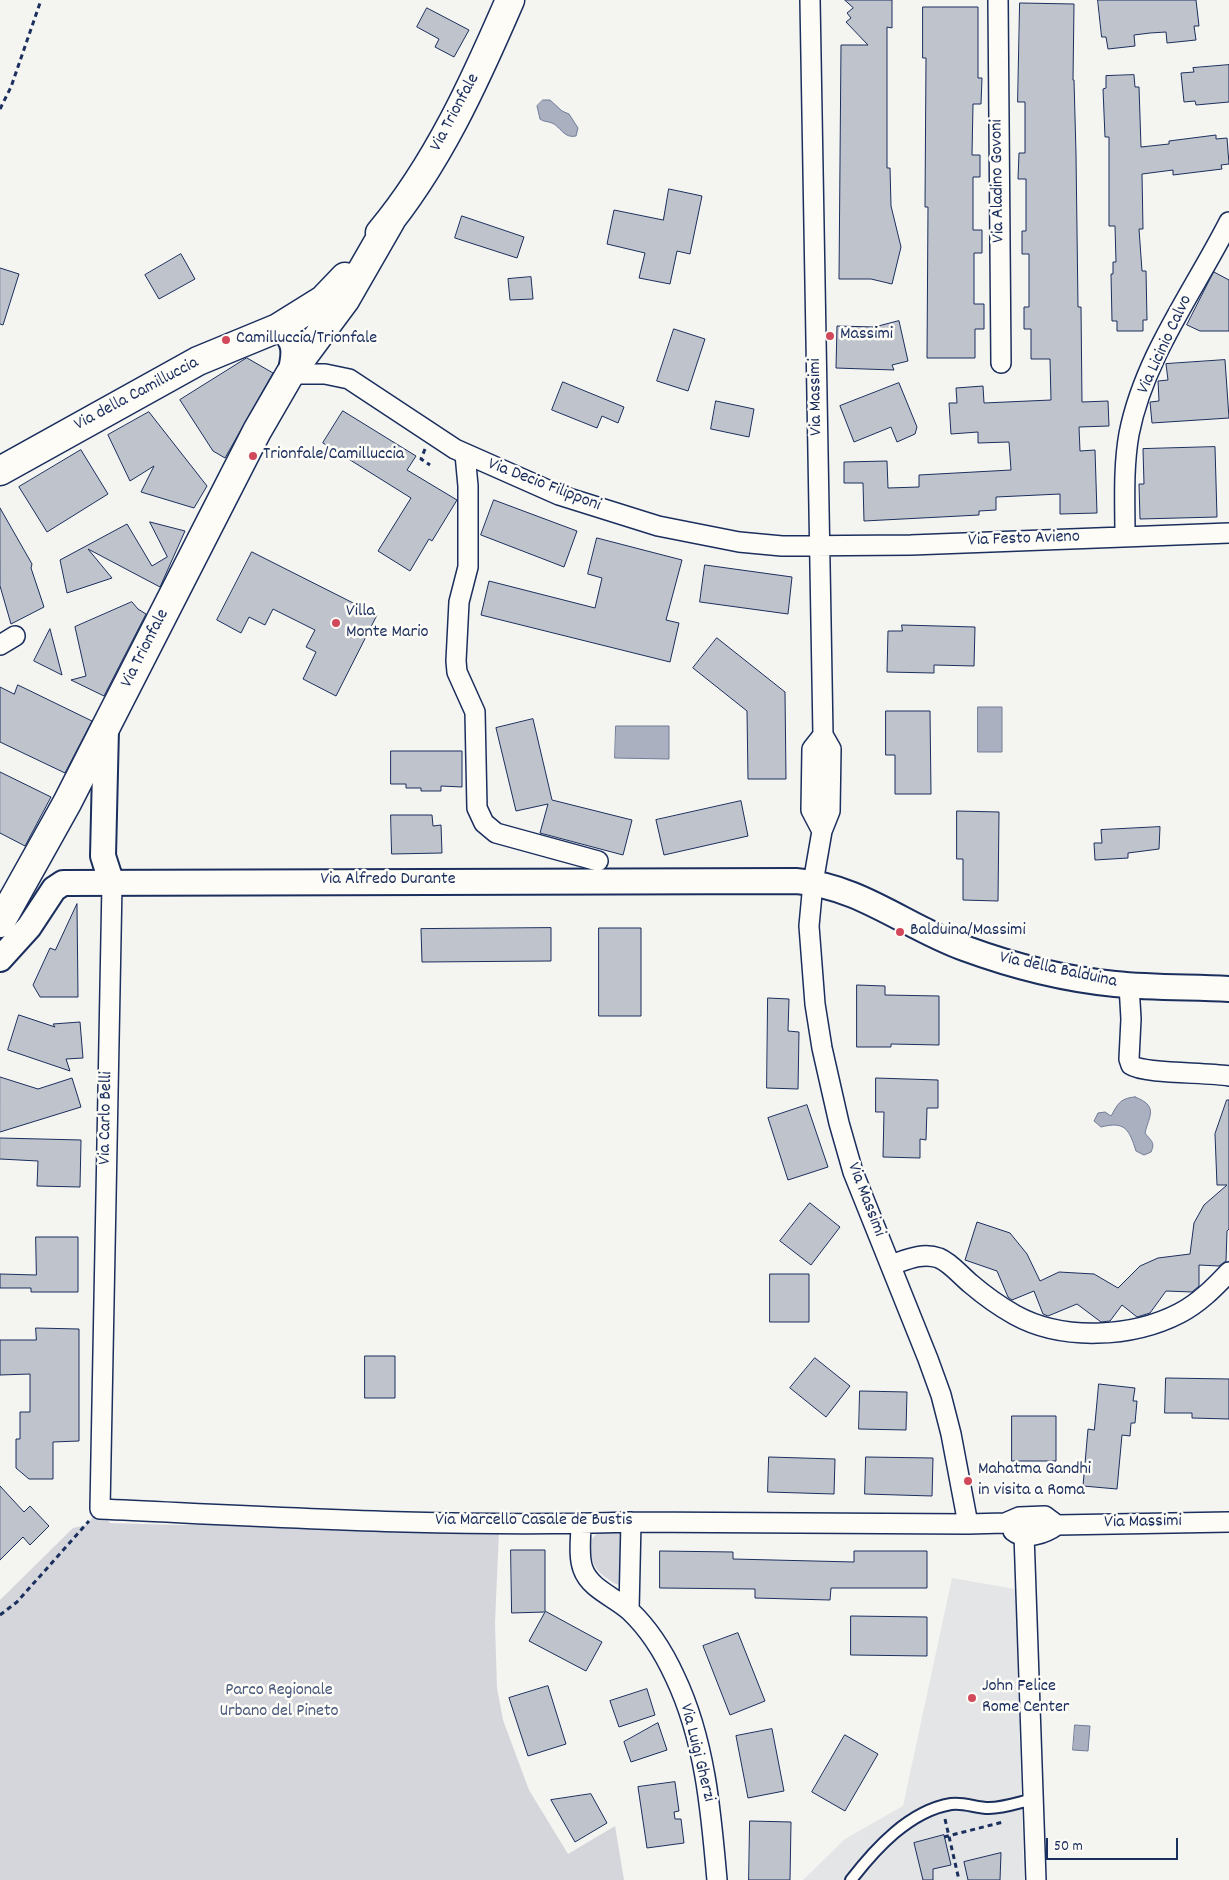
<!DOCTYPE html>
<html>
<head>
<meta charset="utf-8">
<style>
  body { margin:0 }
  #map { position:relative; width:1229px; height:1880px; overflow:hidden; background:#f4f4f1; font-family:Dekko,sans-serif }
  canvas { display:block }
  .scale { position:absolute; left:1046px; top:1838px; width:132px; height:22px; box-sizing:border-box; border:2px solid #1b2f5e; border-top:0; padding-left:6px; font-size:15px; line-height:18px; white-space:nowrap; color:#1b2f5e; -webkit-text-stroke:4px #fdfcf7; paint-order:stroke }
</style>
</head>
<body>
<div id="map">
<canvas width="1229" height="1880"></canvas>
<div class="scale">50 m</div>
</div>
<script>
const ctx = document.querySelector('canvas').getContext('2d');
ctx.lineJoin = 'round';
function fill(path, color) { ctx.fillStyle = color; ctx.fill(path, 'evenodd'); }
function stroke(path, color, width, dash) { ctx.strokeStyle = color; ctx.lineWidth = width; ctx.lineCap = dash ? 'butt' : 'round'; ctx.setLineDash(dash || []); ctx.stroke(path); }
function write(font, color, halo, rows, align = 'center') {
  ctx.font = font + ' Dekko,sans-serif'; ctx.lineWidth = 5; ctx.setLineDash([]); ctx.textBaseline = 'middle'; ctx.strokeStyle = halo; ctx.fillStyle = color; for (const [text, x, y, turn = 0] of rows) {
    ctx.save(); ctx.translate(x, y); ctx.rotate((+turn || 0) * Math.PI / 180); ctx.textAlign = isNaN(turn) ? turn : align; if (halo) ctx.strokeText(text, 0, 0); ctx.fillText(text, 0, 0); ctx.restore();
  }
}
fill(new Path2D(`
  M 952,1578 L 1015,1589 L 1024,1880 L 803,1880 L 845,1839 L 903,1806 Z`), '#e4e5e6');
fill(new Path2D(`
  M 100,1509 L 110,1523 L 178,1525 L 299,1525 L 499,1530 L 495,1623 L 497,1688 L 503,1720 L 529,1790 L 568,1854 L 615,1826 L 624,1880 L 0,1880 L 0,1600 L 73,1528 L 86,1525 Z
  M 598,1532 L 621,1532 L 625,1534 L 622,1584 C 616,1586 613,1582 608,1579 C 592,1568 590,1559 591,1540 Z`), '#d4d6db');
const water = new Path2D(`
  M 543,100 L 550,100 L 562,111 L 569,114 L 578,128 L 576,136 C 564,139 560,126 552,123 C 547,121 544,122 540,119 L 537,106 Z
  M 978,707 L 1002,707 L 1002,752 L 978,752 Z
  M 616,726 L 669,726 L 669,759 L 615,758 Z
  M 1135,1097 C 1159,1106 1149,1116 1145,1133 C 1150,1140 1156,1142 1151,1152 L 1144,1155 L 1136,1151 C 1129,1129 1125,1121 1101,1127 L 1094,1121 L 1098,1113 L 1105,1112 L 1111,1116 C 1117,1106 1119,1098 1135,1097 Z
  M 1075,1725 L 1090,1726 L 1088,1751 L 1073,1750 Z`);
fill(water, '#aab0bf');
stroke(water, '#717c98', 1);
const building = new Path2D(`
  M 845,0 L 892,0 L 892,28 L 887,27 L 887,168 L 890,168 L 891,206 L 901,247 L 892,284 L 871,279 L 839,279 L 841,45 L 868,45 L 846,22 L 851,18 L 847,13 L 853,8 Z
  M 1098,0 L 1196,0 L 1199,26 L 1194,26 L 1196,40 L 1167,43 L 1166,32 L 1150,33 L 1134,35 L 1135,46 L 1108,49 L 1106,37 L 1102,37 Z
  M 1020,3 L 1074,4 L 1073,80 L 1074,80 L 1076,154 L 1078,307 L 1081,307 L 1082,402 L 1108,401 L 1109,426 L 1079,427 L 1080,451 L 1095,450 L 1097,513 L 1060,514 L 1060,494 L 996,497 L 996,510 L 979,511 L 979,515 L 864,521 L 863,483 L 844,483 L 844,462 L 887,461 L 888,488 L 919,487 L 919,475 L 1011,470 L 1009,442 L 978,443 L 978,432 L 951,434 L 949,403 L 957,403 L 956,388 L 983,386 L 984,403 L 1051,400 L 1050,359 L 1031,359 L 1031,329 L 1024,329 L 1024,307 L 1029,307 L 1029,254 L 1022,254 L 1022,231 L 1026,231 L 1026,179 L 1018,179 L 1019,153 L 1025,153 L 1025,102 L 1018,102 Z
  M 923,7 L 978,7 L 978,78 L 982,78 L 981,104 L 973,104 L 972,155 L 980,155 L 980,177 L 973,177 L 973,230 L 982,230 L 982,253 L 974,253 L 974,304 L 984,304 L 984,329 L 975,329 L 975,358 L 927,358 L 928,207 L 925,207 L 926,58 L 923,58 Z
  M 427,8 L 469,30 L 454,57 L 435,47 L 439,39 L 417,27 Z
  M 1229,65 L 1229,102 L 1196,105 L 1195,101 L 1184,102 L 1181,73 L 1194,72 L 1193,68 Z
  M 1134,75 L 1135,87 L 1139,87 L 1141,147 L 1169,144 L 1169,141 L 1216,135 L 1216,139 L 1227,138 L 1229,164 L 1221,165 L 1222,169 L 1173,175 L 1173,170 L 1142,174 L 1143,229 L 1139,229 L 1142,271 L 1146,271 L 1147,320 L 1143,320 L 1143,331 L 1117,331 L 1117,321 L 1112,321 L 1111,274 L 1113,274 L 1113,262 L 1116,262 L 1115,226 L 1109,226 L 1109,137 L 1105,137 L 1103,89 L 1106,88 L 1106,76 Z
  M 669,189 L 702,196 L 690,254 L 677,251 L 670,284 L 639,278 L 645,253 L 607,244 L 614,210 L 663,220 Z
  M 462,216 L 524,237 L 517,258 L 455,238 Z
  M 181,254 L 195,279 L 159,299 L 145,275 Z
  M 0,268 L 19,274 L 3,325 L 0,324 Z
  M 1214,272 L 1229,280 L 1229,331 L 1200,331 L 1187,325 Z
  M 531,277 L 533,299 L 510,300 L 508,279 Z
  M 899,321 L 908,361 L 892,365 L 894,370 L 836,368 L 837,326 L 874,327 Z
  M 674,329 L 705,339 L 688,391 L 657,381 Z
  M 247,358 L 273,373 L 225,458 L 213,451 L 180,400 Z
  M 1225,360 L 1229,418 L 1152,423 L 1150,402 L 1159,401 L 1158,381 L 1168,380 L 1166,364 Z
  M 563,382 L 624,407 L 618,423 L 602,416 L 597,428 L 552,410 Z
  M 899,383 L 917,427 L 915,434 L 897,442 L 891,427 L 854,442 L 840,406 Z
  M 716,401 L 754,409 L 749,437 L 711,429 Z
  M 343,411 L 416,456 L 407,470 L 457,500 L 432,541 L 429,539 L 410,571 L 378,551 L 411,498 L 323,443 Z
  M 149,412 L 207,486 L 194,508 L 141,492 L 154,466 L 130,481 L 108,435 Z
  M 1215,447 L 1217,517 L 1140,519 L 1139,484 L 1144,484 L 1143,449 Z
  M 81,450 L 108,494 L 47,532 L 19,487 Z
  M 494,500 L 577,531 L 564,567 L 481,535 Z
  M 0,508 L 32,564 L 31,568 L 44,607 L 11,624 L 0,586 Z
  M 150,522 L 185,531 L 160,587 L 88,549 L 112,578 L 67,593 L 60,560 L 127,524 L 152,566 L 167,557 Z
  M 597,538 L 682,560 L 666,620 L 679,623 L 670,662 L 481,615 L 489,581 L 595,608 L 602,578 L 588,574 Z
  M 252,552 L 377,615 L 336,696 L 303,679 L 316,652 L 306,647 L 315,630 L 273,609 L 265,625 L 249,617 L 241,633 L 217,620 Z
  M 705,565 L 792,577 L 788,614 L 700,602 Z
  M 132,602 L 138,609 L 146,614 L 104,696 L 71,680 L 86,676 L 75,627 Z
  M 902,625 L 975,627 L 974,666 L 934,665 L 934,673 L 887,672 L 888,631 L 902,631 Z
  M 50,629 L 62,675 L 34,661 Z
  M 717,638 L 785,692 L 786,779 L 748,779 L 747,711 L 693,668 Z
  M 18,685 L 92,721 L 65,773 L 0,742 L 0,687 L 14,694 Z
  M 886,711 L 930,711 L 931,794 L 895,794 L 895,755 L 886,755 Z
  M 533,719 L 552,800 L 632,820 L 623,855 L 540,833 L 548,804 L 516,811 L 496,728 Z
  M 391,751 L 462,751 L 462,787 L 441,786 L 441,791 L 421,791 L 421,788 L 406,788 L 406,784 L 391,784 Z
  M 0,772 L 51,797 L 25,846 L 0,833 Z
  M 741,801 L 748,836 L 664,855 L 656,820 Z
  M 957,811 L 999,812 L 998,901 L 963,900 L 963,859 L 957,859 Z
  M 391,815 L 432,815 L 433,826 L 441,825 L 442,853 L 392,854 Z
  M 1160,827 L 1159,849 L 1128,853 L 1128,858 L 1095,860 L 1094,843 L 1102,843 L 1101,830 Z
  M 77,904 L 78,997 L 40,997 L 33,985 L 50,948 L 55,950 Z
  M 551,928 L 551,961 L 422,962 L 421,929 Z
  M 599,928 L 641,928 L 641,1016 L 599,1016 Z
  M 857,985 L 885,986 L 885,995 L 939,996 L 939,1045 L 891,1044 L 891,1047 L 857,1047 Z
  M 768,998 L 789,999 L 788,1031 L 799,1032 L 798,1089 L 767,1088 Z
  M 19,1015 L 55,1027 L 53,1024 L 80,1022 L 83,1058 L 66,1059 L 70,1071 L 8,1050 Z
  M 0,1077 L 38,1089 L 72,1078 L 81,1107 L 0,1132 Z
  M 876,1078 L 938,1080 L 938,1108 L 927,1108 L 926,1140 L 920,1139 L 920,1158 L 883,1157 L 884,1112 L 876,1112 Z
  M 1227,1100 L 1229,1100 L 1229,1229 L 1227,1231 L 1226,1261 L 1219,1266 L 1199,1265 L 1199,1286 L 1192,1292 L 1166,1291 L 1150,1313 L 1137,1317 L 1122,1305 L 1110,1321 L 1101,1322 L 1077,1304 L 1048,1316 L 1043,1314 L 1034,1291 L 1012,1300 L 1008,1297 L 997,1271 L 965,1260 L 977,1222 L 1010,1233 L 1027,1254 L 1040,1281 L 1059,1272 L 1094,1274 L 1118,1288 L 1140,1266 L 1158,1258 L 1190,1254 L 1194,1223 L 1204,1205 L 1227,1185 L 1217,1185 L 1215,1134 Z
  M 807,1105 L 828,1167 L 788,1180 L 768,1118 Z
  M 0,1138 L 81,1140 L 80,1187 L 37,1186 L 38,1161 L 0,1159 Z
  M 810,1203 L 840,1227 L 811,1265 L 780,1241 Z
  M 36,1237 L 78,1237 L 78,1292 L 31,1292 L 31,1288 L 0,1288 L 0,1274 L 36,1275 Z
  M 770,1274 L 809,1274 L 809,1322 L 770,1322 Z
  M 36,1328 L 79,1329 L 79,1441 L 53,1442 L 53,1479 L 29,1479 L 16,1468 L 16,1439 L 20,1439 L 20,1412 L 30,1412 L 30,1374 L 0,1375 L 0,1340 L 36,1340 Z
  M 365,1356 L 395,1356 L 395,1398 L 365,1398 Z
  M 815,1358 L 850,1386 L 826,1417 L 790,1388 Z
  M 1166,1378 L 1229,1379 L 1229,1419 L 1192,1418 L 1192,1413 L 1165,1413 Z
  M 1099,1384 L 1135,1388 L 1133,1401 L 1137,1401 L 1135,1423 L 1131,1423 L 1130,1436 L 1122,1435 L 1117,1489 L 1083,1486 L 1088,1429 L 1094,1430 Z
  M 860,1391 L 907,1392 L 906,1430 L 859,1429 Z
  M 1012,1416 L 1056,1416 L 1056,1461 L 1012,1461 Z
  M 769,1457 L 835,1459 L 834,1494 L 768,1492 Z
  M 866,1457 L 933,1458 L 932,1496 L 865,1494 Z
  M 0,1486 L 24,1512 L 30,1506 L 49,1526 L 30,1545 L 23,1537 L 0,1560 Z
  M 511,1550 L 545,1550 L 545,1611 L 602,1642 L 586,1671 L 529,1641 L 545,1612 L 512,1613 Z
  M 660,1551 L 733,1552 L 733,1559 L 854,1562 L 854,1551 L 927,1551 L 927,1588 L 831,1588 L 830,1600 L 755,1598 L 755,1589 L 660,1588 Z
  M 851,1616 L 927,1617 L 927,1656 L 851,1655 Z
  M 738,1633 L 765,1701 L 730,1715 L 703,1646 Z
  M 548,1686 L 566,1744 L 528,1756 L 509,1698 Z
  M 647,1689 L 655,1715 L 619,1727 L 610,1701 Z
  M 658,1723 L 667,1750 L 631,1762 L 624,1742 Z
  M 772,1729 L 784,1791 L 748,1798 L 736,1736 Z
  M 845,1735 L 878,1754 L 845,1811 L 812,1792 Z
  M 675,1782 L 679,1811 L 674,1812 L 675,1819 L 681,1819 L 684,1843 L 647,1848 L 638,1787 Z
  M 591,1794 L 607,1823 L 575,1842 L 551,1800 Z
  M 750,1821 L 791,1822 L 790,1880 L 749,1880 Z
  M 944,1835 L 951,1865 L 933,1869 L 933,1880 L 923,1880 L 914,1843 Z
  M 1001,1853 L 1000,1880 L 968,1880 L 964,1862 Z`);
fill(building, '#bfc3cc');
stroke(building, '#1b2f5e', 1);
const service = new Path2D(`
  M 851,1880 C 875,1849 909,1811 951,1804 C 964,1802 976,1808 989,1808 C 1004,1808 1020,1802 1034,1799`);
const minor = new Path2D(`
  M 810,0 L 823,735 L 831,749 L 830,811 L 822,831 L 813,883 L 809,926 L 815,1004 L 822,1048 L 839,1123 L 853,1172 L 928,1359 L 941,1395 L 951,1434 L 968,1524 L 1005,1523 L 1019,1517 L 1045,1516 L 1057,1525
  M 998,0 L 1001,363
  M 290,374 L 325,374 L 349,379 L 455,449 L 559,495 L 658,526 L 739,542 L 782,546 L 911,545 L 1229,533
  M 465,454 L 468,486 L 468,567 L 459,602 L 456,661 L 457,672 L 475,712 L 477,808 L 484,823 L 496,833 L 598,861
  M 1125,537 C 1125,503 1123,468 1129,434 C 1144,357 1194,291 1229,222
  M 0,645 L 15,636
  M 822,831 L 811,810 L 812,749 L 823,735
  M 112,884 L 100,1509 C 277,1517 454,1528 631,1522 L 968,1524
  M 1129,985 L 1131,1019 L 1129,1059 L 1131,1065 C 1144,1074 1208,1072 1229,1076
  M 891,1265 C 906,1260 922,1252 939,1258 C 951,1263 961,1276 971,1284 C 985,1296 999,1306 1015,1315 C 1062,1341 1132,1338 1180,1313 C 1199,1303 1214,1288 1229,1272
  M 581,1523 C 581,1537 578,1556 583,1569 C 590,1589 615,1597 630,1611 C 649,1629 664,1653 675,1677 C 705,1740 711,1811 717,1880
  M 1013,1531 C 1025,1541 1046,1533 1057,1525 L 1229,1522
  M 1024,1534 L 1036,1880
  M 629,1610 L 631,1522`);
const tertiary = new Path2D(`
  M 278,328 C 297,339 295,354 290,374
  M 106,729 L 103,856 L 112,884
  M 0,959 L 29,927 L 54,889 L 63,883 L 796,881 C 860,886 906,927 964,948 C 1013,966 1063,979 1115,984 C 1153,988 1191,987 1229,989`);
const secondary = new Path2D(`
  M 380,233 C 437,165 475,81 510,0
  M 0,471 L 198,361 L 278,328 L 323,300 L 345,277
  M 0,923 L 67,803 L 257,431 L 290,374 L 345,300 L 391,220`);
stroke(service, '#1b2f5e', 14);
stroke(minor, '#1b2f5e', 22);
stroke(tertiary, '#1b2f5e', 28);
stroke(secondary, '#1b2f5e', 31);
stroke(new Path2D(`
  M 0,109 L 11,87 L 41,0
  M 425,449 L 421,459 L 430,465
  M 0,1615 L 17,1602 L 89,1521
  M 945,1819 L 959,1880
  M 944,1837 L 1003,1822`), '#1b2f5e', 3, [5, 4]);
stroke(service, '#fdfcf7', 10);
stroke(minor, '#fdfcf7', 19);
stroke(tertiary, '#fdfcf7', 24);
stroke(secondary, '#fdfcf7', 28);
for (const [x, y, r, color] of [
  [830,336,5,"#d1495b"],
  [226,340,5,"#d1495b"],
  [253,456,5,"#d1495b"],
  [336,623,5,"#d1495b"],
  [900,932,5,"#d1495b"],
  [968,1481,5,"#d1495b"],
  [972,1698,5,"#d1495b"]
]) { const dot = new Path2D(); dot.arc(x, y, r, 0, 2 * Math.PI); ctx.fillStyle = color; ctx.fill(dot); stroke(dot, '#fdfcf7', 2); }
write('18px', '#1b2f5e', '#fdfcf7', [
  ["Via Trionfale",456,113,-62],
  ["Via Aladino Govoni",999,181,-91],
  ["Via Licinio Calvo",1166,345,-65],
  ["Via della Camilluccia",137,395,-28],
  ["Via Massimi",817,397,-91],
  ["Via Decio Filipponi",544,486,21],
  ["Via Festo Avieno",1024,540,-2],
  ["Via Trionfale",146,649,-63],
  ["Via Alfredo Durante",388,881],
  ["Via della Balduina",1058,971,12],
  ["Via Carlo Belli",107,1118,-89],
  ["Via Massimi",865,1200,69],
  ["Via Marcello Casale de Bustis",534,1522],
  ["Via Massimi",1143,1523,-1],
  ["Via Luigi Gherzi",696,1753,76]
]);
write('18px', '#1b2f5e', '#fdfcf7', [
  ["Massimi",840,336],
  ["Camilluccia/Trionfale",236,340],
  ["Trionfale/Camilluccia",263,456],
  ["Villa",346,613],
  ["Monte Mario",346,634],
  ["Balduina/Massimi",910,932],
  ["Mahatma Gandhi",978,1471],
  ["in visita a Roma",978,1492],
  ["John Felice",982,1688],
  ["Rome Center",982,1709]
], 'left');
write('18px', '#49597d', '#fdfcf7', [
  ["Parco Regionale",279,1692],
  ["Urbano del Pineto",279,1713]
]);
</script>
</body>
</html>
